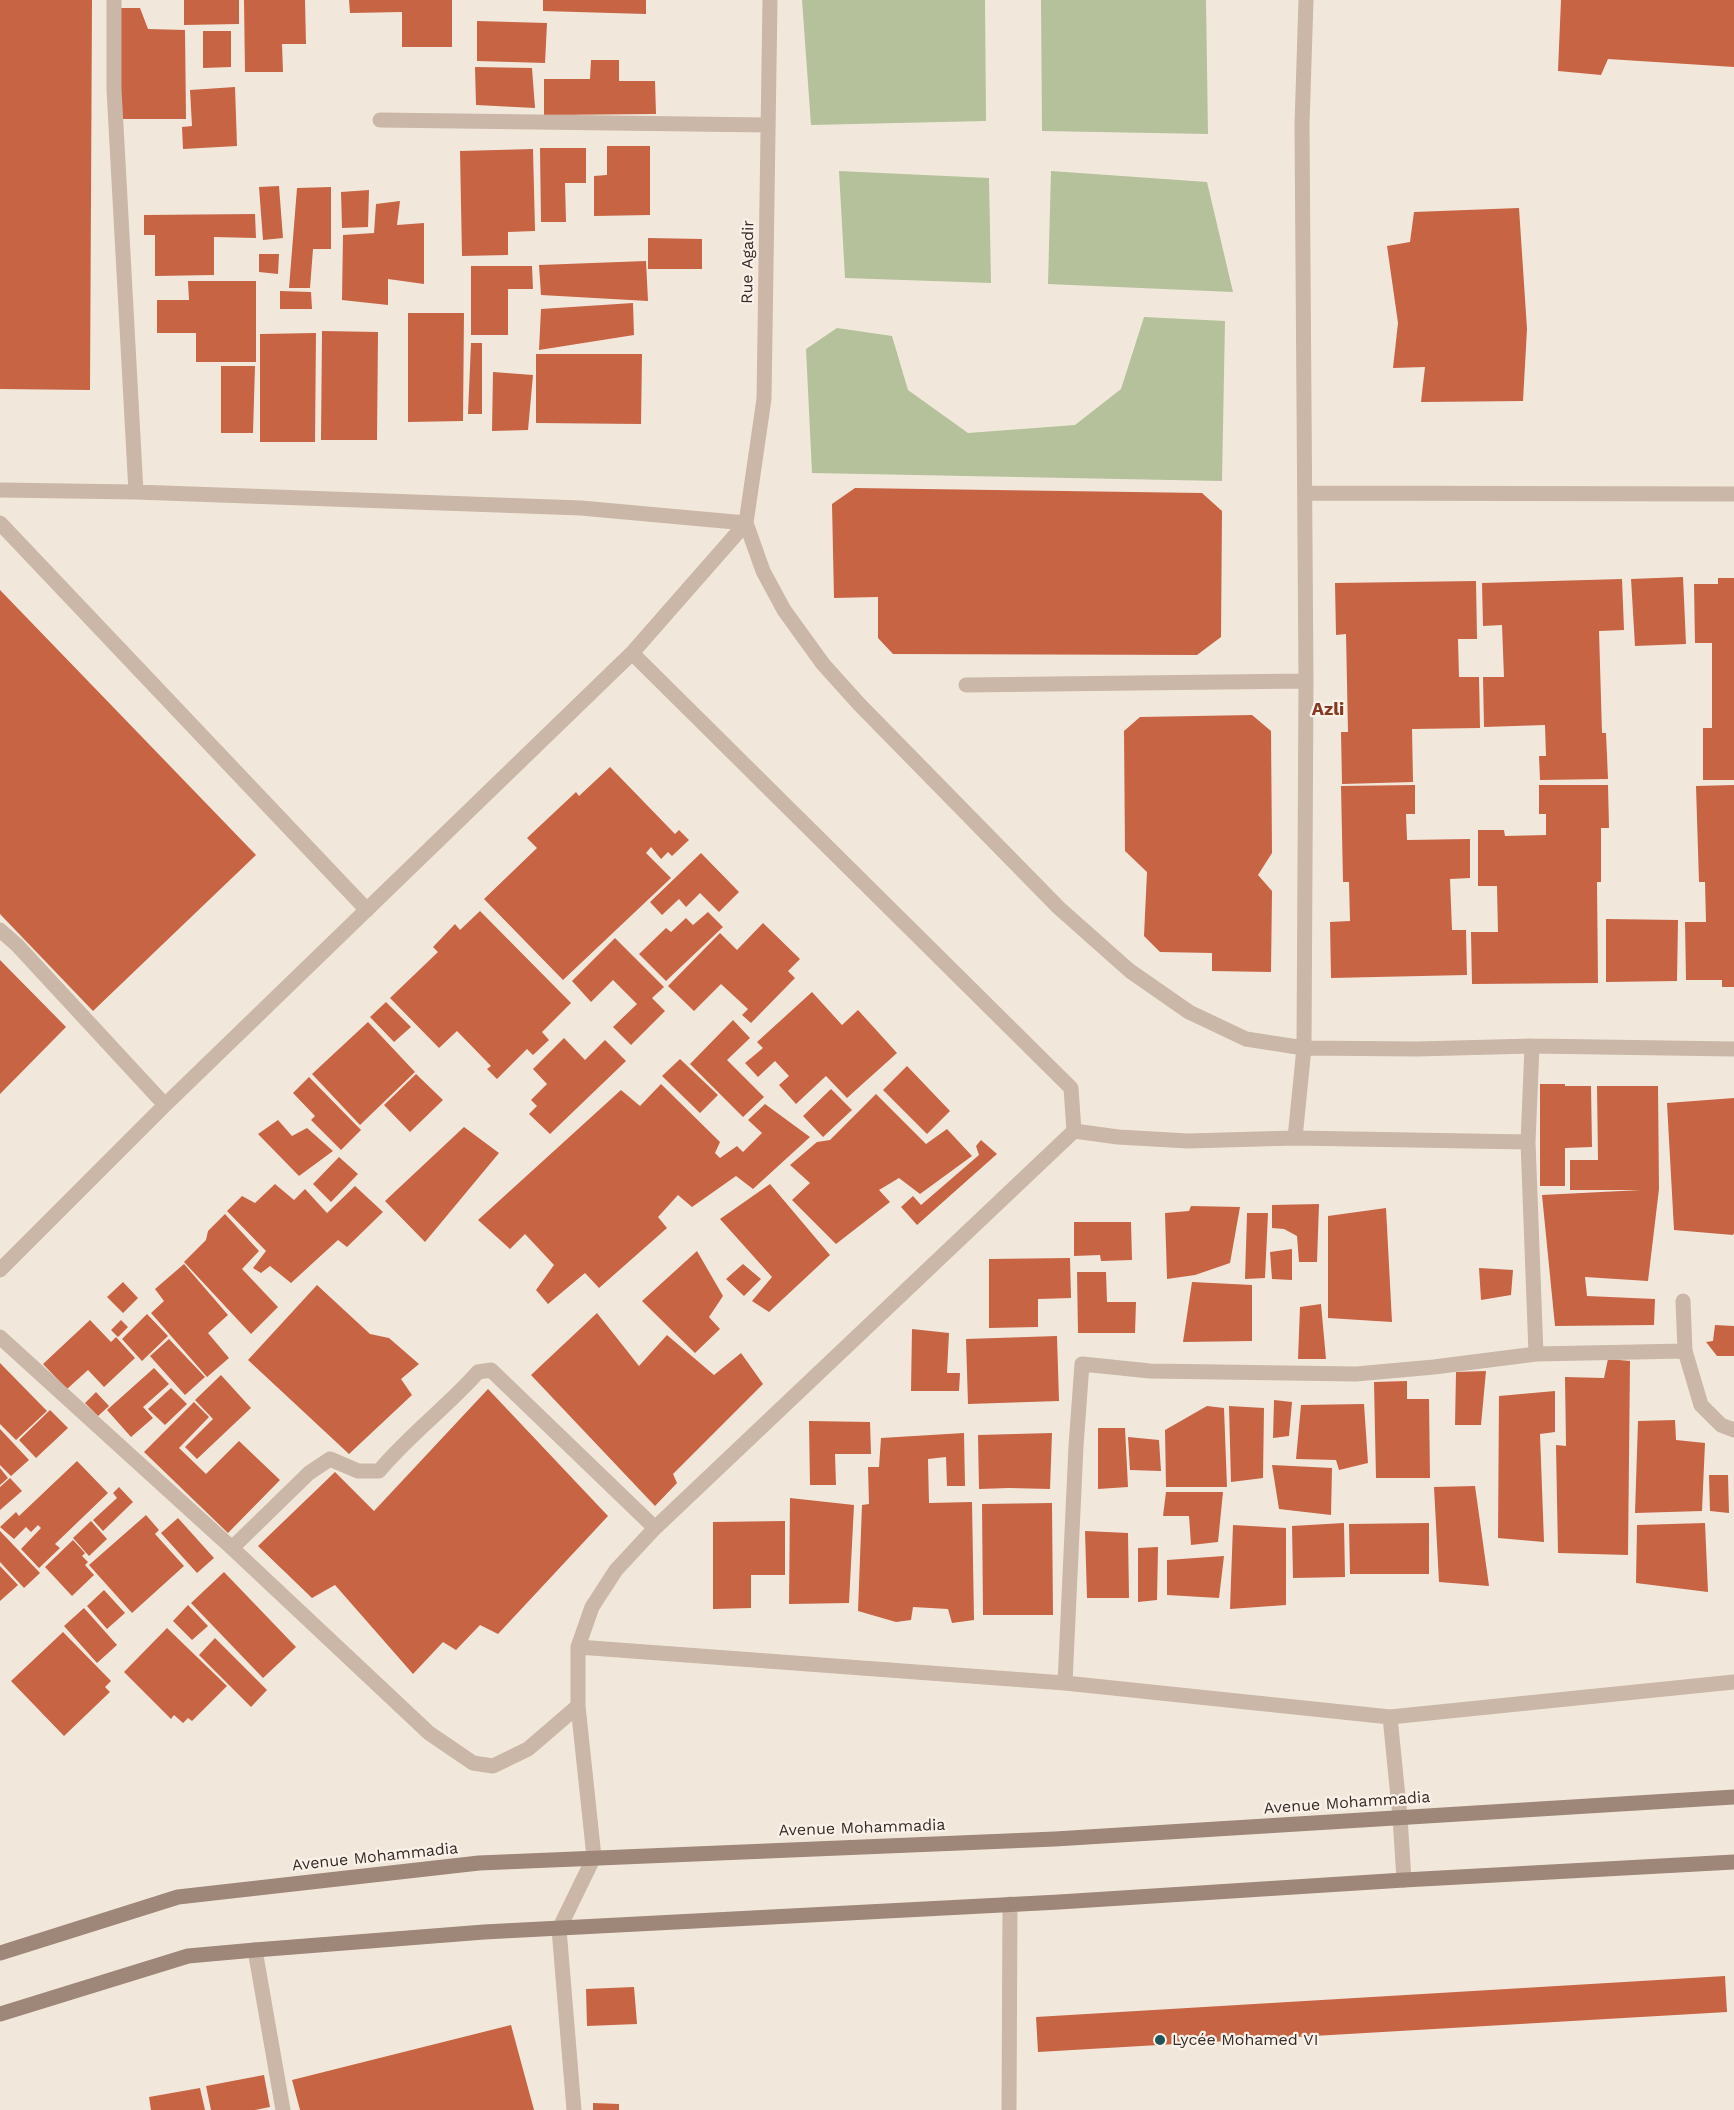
<!DOCTYPE html>
<html>
<head>
<meta charset="utf-8">
<style>
  body { margin:0 }
  canvas { display:block; background:#f2e7db }
</style>
</head>
<body>
<canvas width="1734" height="2110"></canvas>
<script>
const ctx = document.querySelector('canvas').getContext('2d');
ctx.lineJoin = 'round';
function fill(path, color) { ctx.fillStyle = color; ctx.fill(path, 'evenodd'); }
function stroke(path, color, width, dash) { ctx.strokeStyle = color; ctx.lineWidth = width; ctx.lineCap = dash ? 'butt' : 'round'; ctx.setLineDash(dash || []); ctx.stroke(path); }
function write(font, color, halo, rows, align = 'center') {
  ctx.font = font + ' "Work Sans",sans-serif'; ctx.lineWidth = 4.5; ctx.setLineDash([]); ctx.textBaseline = 'middle'; ctx.strokeStyle = halo; ctx.fillStyle = color; for (const [text, x, y, turn = 0] of rows) {
    ctx.save(); ctx.translate(x, y); ctx.rotate((+turn || 0) * Math.PI / 180); ctx.textAlign = isNaN(turn) ? turn : align; if (halo) ctx.strokeText(text, 0, 0); ctx.fillText(text, 0, 0); ctx.restore();
  }
}
fill(new Path2D(`
  M 802,0 L 985,0 L 986,121 L 811,125 Z
  M 1041,0 L 1206,0 L 1208,134 L 1042,131 Z
  M 839,171 L 989,178 L 991,283 L 845,278 Z
  M 1051,171 L 1207,182 L 1233,292 L 1048,284 Z
  M 1144,317 L 1225,321 L 1222,481 L 812,473 L 806,349 L 837,328 L 892,336 L 908,390 L 968,433 L 1075,425 L 1121,389 Z`), '#b5c19b');
fill(new Path2D(`
  M 0,0 L 92,0 L 90,390 L 0,389 Z
  M 184,0 L 239,0 L 239,24 L 184,25 Z
  M 244,0 L 305,0 L 306,44 L 282,44 L 283,72 L 245,72 Z
  M 349,0 L 452,0 L 452,47 L 402,47 L 402,12 L 350,13 Z
  M 543,0 L 646,0 L 646,14 L 543,11 Z
  M 1561,0 L 1734,0 L 1734,67 L 1608,59 L 1601,75 L 1558,71 Z
  M 121,8 L 140,8 L 148,29 L 185,30 L 186,119 L 121,119 Z
  M 477,21 L 547,23 L 545,63 L 477,61 Z
  M 203,31 L 231,31 L 231,67 L 203,68 Z
  M 591,60 L 619,60 L 619,81 L 655,81 L 656,114 L 544,115 L 544,79 L 590,79 Z
  M 475,67 L 532,68 L 535,108 L 476,105 Z
  M 235,87 L 237,146 L 183,149 L 182,127 L 192,126 L 190,90 Z
  M 607,146 L 650,146 L 650,215 L 594,216 L 594,176 L 607,175 Z
  M 540,148 L 586,148 L 586,183 L 565,183 L 566,222 L 541,222 Z
  M 533,149 L 535,231 L 508,232 L 508,255 L 462,256 L 460,151 Z
  M 279,186 L 283,238 L 263,240 L 259,187 Z
  M 331,187 L 331,249 L 313,249 L 310,288 L 289,288 L 297,188 Z
  M 369,190 L 368,227 L 342,228 L 341,192 Z
  M 400,201 L 397,225 L 424,223 L 424,284 L 388,279 L 388,305 L 342,300 L 343,235 L 374,233 L 376,204 Z
  M 1519,208 L 1527,329 L 1523,401 L 1421,402 L 1425,367 L 1393,368 L 1398,323 L 1387,246 L 1410,242 L 1414,212 Z
  M 255,214 L 256,238 L 214,237 L 214,275 L 155,276 L 155,235 L 144,235 L 144,215 Z
  M 648,238 L 702,239 L 702,269 L 648,269 Z
  M 259,254 L 279,254 L 278,274 L 259,272 Z
  M 646,261 L 648,301 L 541,295 L 539,265 Z
  M 471,266 L 532,266 L 533,289 L 508,289 L 508,335 L 471,335 Z
  M 188,281 L 256,281 L 256,362 L 196,362 L 196,333 L 157,333 L 157,300 L 189,300 Z
  M 280,291 L 311,292 L 312,309 L 280,309 Z
  M 633,303 L 634,335 L 539,350 L 541,309 Z
  M 408,313 L 464,313 L 463,421 L 408,422 Z
  M 322,331 L 378,332 L 377,440 L 321,440 Z
  M 316,333 L 315,442 L 260,442 L 260,334 Z
  M 471,343 L 482,343 L 482,414 L 468,414 Z
  M 536,354 L 642,354 L 641,424 L 536,423 Z
  M 221,366 L 255,366 L 253,433 L 221,433 Z
  M 493,372 L 533,375 L 528,430 L 492,431 Z
  M 855,488 L 1202,493 L 1222,511 L 1221,637 L 1197,655 L 893,654 L 878,638 L 878,597 L 834,598 L 832,504 Z
  M 1683,577 L 1686,644 L 1635,646 L 1631,579 Z
  M 1718,578 L 1734,578 L 1734,780 L 1703,780 L 1703,728 L 1712,728 L 1712,643 L 1695,643 L 1694,584 L 1718,584 Z
  M 1622,579 L 1624,630 L 1599,631 L 1602,733 L 1606,733 L 1608,779 L 1540,780 L 1539,756 L 1546,756 L 1545,725 L 1484,727 L 1483,677 L 1504,677 L 1502,625 L 1483,626 L 1482,583 Z
  M 1476,581 L 1477,639 L 1458,639 L 1459,677 L 1479,677 L 1480,728 L 1412,729 L 1413,782 L 1342,784 L 1341,732 L 1348,732 L 1346,634 L 1336,635 L 1335,583 Z
  M 0,590 L 256,855 L 93,1011 L 0,914 Z
  M 1252,715 L 1271,731 L 1272,853 L 1258,875 L 1272,891 L 1271,972 L 1212,971 L 1212,953 L 1160,952 L 1144,936 L 1147,872 L 1125,851 L 1124,731 L 1140,717 Z
  M 610,767 L 675,834 L 679,830 L 689,840 L 672,856 L 668,852 L 661,859 L 651,847 L 646,853 L 671,878 L 563,980 L 484,899 L 537,848 L 527,838 L 576,792 L 579,796 Z
  M 1415,785 L 1415,814 L 1406,814 L 1407,840 L 1470,839 L 1470,878 L 1450,879 L 1452,930 L 1466,930 L 1467,975 L 1331,978 L 1330,922 L 1350,921 L 1349,882 L 1343,882 L 1341,786 Z
  M 1539,785 L 1608,785 L 1609,828 L 1601,828 L 1601,882 L 1597,882 L 1598,983 L 1472,984 L 1471,932 L 1498,932 L 1497,886 L 1478,886 L 1478,830 L 1504,830 L 1505,836 L 1546,835 L 1546,814 L 1539,814 Z
  M 1734,785 L 1734,987 L 1722,987 L 1722,980 L 1686,980 L 1685,922 L 1706,922 L 1705,882 L 1699,882 L 1696,786 Z
  M 701,853 L 739,892 L 719,912 L 700,893 L 686,907 L 679,899 L 662,915 L 650,902 Z
  M 480,911 L 571,1003 L 542,1032 L 549,1040 L 533,1055 L 527,1049 L 497,1079 L 487,1069 L 491,1066 L 457,1031 L 439,1048 L 390,998 L 438,952 L 433,947 L 455,924 L 460,930 Z
  M 708,912 L 723,927 L 666,981 L 639,954 L 666,928 L 671,932 L 686,918 L 693,925 Z
  M 1606,919 L 1678,920 L 1677,981 L 1606,982 Z
  M 763,923 L 800,959 L 788,971 L 795,978 L 751,1023 L 742,1015 L 748,1009 L 721,984 L 694,1011 L 668,986 L 720,933 L 737,950 Z
  M 615,938 L 664,987 L 652,998 L 665,1011 L 631,1045 L 613,1027 L 637,1004 L 613,980 L 591,1002 L 572,981 Z
  M 0,960 L 66,1027 L 0,1094 Z
  M 812,992 L 842,1025 L 858,1010 L 897,1053 L 847,1098 L 826,1076 L 796,1104 L 779,1085 L 789,1076 L 775,1061 L 758,1077 L 745,1063 L 763,1048 L 757,1042 Z
  M 386,1002 L 411,1027 L 394,1042 L 370,1017 Z
  M 733,1020 L 750,1038 L 727,1060 L 764,1097 L 743,1117 L 690,1064 Z
  M 368,1022 L 415,1072 L 360,1125 L 312,1074 Z
  M 564,1038 L 585,1060 L 605,1040 L 626,1061 L 550,1134 L 529,1114 L 537,1106 L 531,1100 L 547,1084 L 533,1069 Z
  M 680,1059 L 718,1095 L 700,1113 L 662,1076 Z
  M 907,1066 L 950,1111 L 927,1134 L 883,1090 Z
  M 416,1074 L 443,1100 L 410,1132 L 384,1105 Z
  M 309,1077 L 361,1130 L 341,1150 L 311,1120 L 315,1116 L 293,1093 Z
  M 661,1084 L 720,1142 L 715,1153 L 720,1158 L 737,1146 L 743,1152 L 762,1133 L 748,1120 L 765,1104 L 810,1137 L 753,1189 L 736,1176 L 692,1207 L 678,1195 L 658,1217 L 667,1228 L 599,1288 L 585,1273 L 548,1304 L 536,1290 L 554,1265 L 525,1234 L 510,1249 L 478,1220 L 621,1090 L 640,1106 Z
  M 1540,1084 L 1565,1084 L 1565,1086 L 1591,1086 L 1592,1147 L 1565,1148 L 1565,1186 L 1540,1186 Z
  M 1597,1086 L 1658,1086 L 1659,1189 L 1648,1281 L 1585,1277 L 1587,1296 L 1655,1299 L 1654,1325 L 1555,1326 L 1542,1195 L 1641,1190 L 1570,1190 L 1570,1160 L 1598,1160 Z
  M 831,1089 L 852,1110 L 823,1137 L 803,1116 Z
  M 876,1094 L 926,1144 L 947,1129 L 972,1156 L 920,1194 L 899,1178 L 879,1190 L 890,1202 L 836,1244 L 792,1200 L 810,1183 L 790,1165 L 817,1142 L 830,1140 Z
  M 1734,1098 L 1734,1233 L 1733,1235 L 1674,1230 L 1667,1103 Z
  M 278,1120 L 292,1136 L 307,1128 L 333,1151 L 299,1176 L 258,1134 Z
  M 464,1127 L 499,1153 L 425,1242 L 385,1201 Z
  M 981,1140 L 997,1154 L 917,1225 L 901,1207 L 913,1196 L 921,1205 L 979,1155 L 976,1146 Z
  M 339,1157 L 358,1174 L 331,1202 L 313,1184 Z
  M 275,1184 L 294,1200 L 305,1189 L 327,1213 L 355,1186 L 383,1212 L 347,1247 L 338,1240 L 291,1283 L 270,1266 L 261,1273 L 253,1268 L 266,1251 L 227,1211 L 242,1196 L 255,1203 Z
  M 770,1184 L 830,1255 L 769,1312 L 752,1301 L 772,1277 L 720,1219 Z
  M 1319,1204 L 1317,1262 L 1299,1262 L 1297,1236 L 1284,1229 L 1272,1228 L 1272,1205 Z
  M 1191,1206 L 1240,1207 L 1230,1263 L 1195,1275 L 1167,1279 L 1165,1213 L 1189,1211 Z
  M 1386,1208 L 1392,1322 L 1328,1318 L 1328,1216 Z
  M 1247,1213 L 1268,1213 L 1265,1278 L 1245,1279 Z
  M 225,1214 L 259,1251 L 242,1269 L 278,1307 L 251,1334 L 184,1262 L 206,1240 L 208,1231 Z
  M 1074,1222 L 1131,1222 L 1132,1260 L 1101,1261 L 1100,1255 L 1074,1256 Z
  M 1292,1249 L 1292,1280 L 1272,1279 L 1270,1252 Z
  M 697,1251 L 723,1296 L 709,1317 L 720,1329 L 695,1353 L 642,1301 Z
  M 1070,1258 L 1071,1298 L 1038,1299 L 1038,1327 L 989,1328 L 989,1259 Z
  M 184,1264 L 228,1315 L 208,1333 L 229,1358 L 207,1377 L 151,1313 L 164,1301 L 155,1289 Z
  M 743,1264 L 761,1279 L 744,1296 L 726,1279 Z
  M 1479,1268 L 1513,1270 L 1511,1295 L 1481,1300 Z
  M 1077,1272 L 1106,1272 L 1107,1302 L 1136,1302 L 1135,1333 L 1078,1333 Z
  M 123,1282 L 138,1298 L 123,1313 L 107,1297 Z
  M 1192,1282 L 1252,1285 L 1252,1341 L 1183,1342 Z
  M 317,1285 L 370,1334 L 389,1338 L 419,1364 L 401,1379 L 412,1395 L 349,1454 L 248,1360 Z
  M 1321,1304 L 1326,1359 L 1298,1359 L 1300,1307 Z
  M 597,1313 L 639,1366 L 667,1335 L 714,1375 L 741,1353 L 763,1384 L 673,1474 L 677,1483 L 655,1506 L 531,1375 Z
  M 147,1314 L 168,1336 L 142,1361 L 122,1339 Z
  M 90,1320 L 111,1342 L 116,1337 L 135,1358 L 104,1387 L 88,1370 L 67,1389 L 43,1364 Z
  M 121,1320 L 128,1327 L 118,1337 L 111,1330 Z
  M 1715,1325 L 1734,1326 L 1734,1356 L 1717,1356 L 1706,1342 L 1713,1341 Z
  M 912,1329 L 949,1333 L 947,1373 L 960,1373 L 959,1391 L 911,1391 Z
  M 1057,1336 L 1059,1401 L 968,1404 L 966,1339 Z
  M 169,1339 L 205,1377 L 185,1395 L 150,1356 Z
  M 1608,1359 L 1630,1361 L 1628,1555 L 1558,1553 L 1556,1445 L 1566,1446 L 1565,1377 L 1604,1378 Z
  M 0,1363 L 47,1411 L 16,1440 L 0,1424 Z
  M 154,1368 L 169,1384 L 143,1407 L 153,1418 L 131,1437 L 107,1410 Z
  M 1486,1371 L 1481,1425 L 1455,1425 L 1456,1372 Z
  M 221,1375 L 251,1408 L 197,1459 L 185,1447 L 213,1419 L 195,1400 Z
  M 1407,1381 L 1407,1399 L 1429,1399 L 1430,1478 L 1376,1478 L 1374,1382 Z
  M 171,1388 L 187,1404 L 165,1425 L 148,1409 Z
  M 488,1389 L 608,1516 L 498,1634 L 480,1625 L 456,1650 L 443,1642 L 413,1674 L 335,1585 L 312,1598 L 258,1546 L 335,1472 L 374,1511 Z
  M 1555,1391 L 1555,1432 L 1540,1434 L 1544,1542 L 1498,1538 L 1499,1396 Z
  M 96,1392 L 109,1406 L 98,1416 L 85,1403 Z
  M 1274,1400 L 1292,1402 L 1289,1436 L 1273,1438 Z
  M 194,1402 L 209,1417 L 179,1448 L 206,1474 L 239,1441 L 280,1480 L 228,1533 L 144,1452 Z
  M 1364,1404 L 1368,1463 L 1339,1470 L 1336,1460 L 1296,1459 L 1301,1405 Z
  M 1207,1406 L 1224,1408 L 1227,1487 L 1166,1487 L 1165,1430 Z
  M 1229,1406 L 1264,1408 L 1263,1478 L 1231,1482 Z
  M 50,1410 L 68,1428 L 36,1458 L 19,1440 Z
  M 1675,1420 L 1676,1440 L 1705,1443 L 1702,1511 L 1635,1513 L 1638,1421 Z
  M 809,1421 L 870,1422 L 871,1454 L 835,1454 L 836,1485 L 810,1485 Z
  M 1098,1428 L 1125,1428 L 1128,1487 L 1098,1489 Z
  M 0,1429 L 29,1460 L 11,1476 L 0,1465 Z
  M 964,1433 L 965,1486 L 947,1486 L 946,1457 L 928,1459 L 929,1503 L 972,1502 L 974,1620 L 952,1623 L 948,1609 L 913,1607 L 911,1620 L 896,1622 L 858,1611 L 862,1505 L 869,1504 L 868,1467 L 879,1467 L 881,1438 Z
  M 1052,1433 L 1050,1489 L 1009,1488 L 979,1489 L 978,1435 Z
  M 1128,1437 L 1159,1440 L 1161,1471 L 1130,1470 Z
  M 77,1461 L 108,1493 L 55,1544 L 60,1548 L 39,1568 L 21,1549 L 41,1528 L 38,1525 L 31,1532 L 26,1527 L 14,1539 L 0,1527 L 16,1512 L 19,1516 Z
  M 1272,1465 L 1332,1468 L 1331,1515 L 1279,1509 Z
  M 0,1468 L 8,1478 L 0,1485 Z
  M 1709,1475 L 1728,1475 L 1729,1513 L 1710,1511 Z
  M 10,1478 L 22,1491 L 0,1510 L 0,1487 Z
  M 1475,1486 L 1489,1586 L 1439,1582 L 1434,1487 Z
  M 119,1487 L 133,1502 L 103,1531 L 93,1520 L 117,1498 L 113,1493 Z
  M 1166,1492 L 1223,1492 L 1218,1542 L 1191,1545 L 1189,1516 L 1163,1516 Z
  M 790,1498 L 854,1505 L 849,1603 L 789,1604 Z
  M 1052,1503 L 1053,1615 L 983,1615 L 982,1504 Z
  M 146,1515 L 159,1530 L 155,1534 L 184,1566 L 132,1613 L 89,1565 Z
  M 178,1518 L 214,1558 L 197,1573 L 161,1533 Z
  M 91,1521 L 107,1539 L 89,1556 L 73,1538 Z
  M 785,1521 L 785,1575 L 751,1575 L 751,1608 L 713,1609 L 713,1522 Z
  M 1344,1523 L 1345,1577 L 1293,1578 L 1292,1526 Z
  M 1429,1523 L 1429,1574 L 1350,1574 L 1349,1524 Z
  M 1705,1523 L 1708,1592 L 1636,1583 L 1637,1525 Z
  M 1233,1525 L 1286,1528 L 1286,1605 L 1230,1609 Z
  M 0,1531 L 40,1573 L 24,1588 L 0,1562 Z
  M 1085,1531 L 1128,1533 L 1129,1598 L 1087,1598 Z
  M 73,1540 L 85,1553 L 82,1556 L 88,1562 L 85,1565 L 94,1575 L 72,1596 L 45,1567 Z
  M 1158,1547 L 1157,1600 L 1138,1602 L 1138,1548 Z
  M 1224,1556 L 1219,1598 L 1167,1595 L 1167,1560 Z
  M 0,1566 L 18,1585 L 0,1601 Z
  M 224,1572 L 296,1647 L 263,1678 L 191,1603 Z
  M 104,1590 L 125,1613 L 107,1629 L 87,1606 Z
  M 188,1605 L 208,1626 L 192,1640 L 173,1621 Z
  M 84,1608 L 117,1645 L 97,1663 L 64,1626 Z
  M 167,1628 L 227,1686 L 192,1721 L 188,1718 L 183,1723 L 174,1715 L 171,1719 L 124,1672 Z
  M 63,1632 L 111,1681 L 105,1687 L 110,1692 L 64,1736 L 11,1681 Z
  M 215,1638 L 267,1690 L 251,1707 L 199,1655 Z
  M 1725,1976 L 1727,2012 L 1038,2052 L 1036,2017 Z
  M 634,1987 L 637,2024 L 587,2026 L 586,1989 Z
  M 511,2025 L 534,2110 L 300,2110 L 292,2080 Z
  M 264,2075 L 270,2107 L 255,2110 L 211,2110 L 206,2086 Z
  M 200,2088 L 205,2110 L 151,2110 L 149,2097 Z
  M 593,2103 L 619,2104 L 619,2110 L 593,2110 Z`), '#c76444');
stroke(new Path2D(`
  M 114,0 L 114,89 L 136,492
  M 770,0 L 764,399 L 746,523 L 763,571 L 784,610 L 823,664 L 859,704 L 1059,908 L 1130,971 L 1189,1012 L 1246,1039 L 1304,1048 L 1417,1049 L 1532,1046 L 1734,1049
  M 380,120 L 767,125
  M 0,490 L 136,492 L 581,508 L 746,523
  M 1305,493 L 1734,494
  M 0,523 L 367,910
  M 632,653 L 1071,1088 L 1074,1131 L 1118,1137 L 1188,1141 L 1295,1138 L 1528,1142
  M 966,685 L 1306,681
  M 0,930 L 17,945 L 165,1105
  M 1532,1046 L 1528,1142 L 1536,1354
  M 1295,1138 L 1304,1048 L 1306,681 L 1302,125 L 1306,0
  M 0,1270 L 165,1105 L 632,653 L 746,523
  M 1683,1301 L 1685,1351 L 1701,1405 L 1721,1425 L 1734,1430
  M 0,1337 L 232,1548 L 429,1733 L 473,1763 L 493,1766 L 528,1749 L 578,1706
  M 232,1548 L 309,1473 L 330,1459 L 358,1471 L 379,1471 C 409,1435 447,1407 478,1372 L 491,1370 L 655,1528
  M 578,1647 L 1065,1683 L 1390,1717 L 1734,1682
  M 1065,1683 L 1076,1446 L 1082,1364 L 1150,1371 L 1356,1374 L 1434,1367 L 1536,1354 L 1685,1351
  M 1390,1717 L 1400,1817 L 1404,1880
  M 255,1950 L 283,2110
  M 574,2110 L 559,1929 L 594,1857 L 578,1706 L 578,1647 L 592,1607 L 616,1570 L 655,1528 L 1074,1131
  M 1009,2110 L 1010,1904`), '#cab7a7', 15);
stroke(new Path2D(`
  M 0,1953 L 178,1897 L 479,1863 L 1055,1839 L 1734,1797
  M 0,2014 L 188,1956 L 255,1950 L 484,1932 L 1059,1902 L 1404,1880 L 1734,1862`), '#9e8678', 15);
for (const [x, y, r, color] of [
  [1160,2040,6,"#1d5559"]
]) { const dot = new Path2D(); dot.arc(x, y, r, 0, 2 * Math.PI); ctx.fillStyle = color; ctx.fill(dot); stroke(dot, '#faf1e8', 2); }
write('16px', '#372c28', '#faf1e8', [
  ["Rue Agadir",748,262,-89],
  ["Avenue Mohammadia",1347,1803,-4],
  ["Avenue Mohammadia",862,1828,-2],
  ["Avenue Mohammadia",375,1857,-6]
]);
write('16px', '#372c28', '#faf1e8', [
  ["Lycée Mohamed VI",1172,2040]
], 'left');
write('bold 18px', '#863820', '#faf1e8', [
  ["Azli",1328,710]
]);
</script>
</body>
</html>
